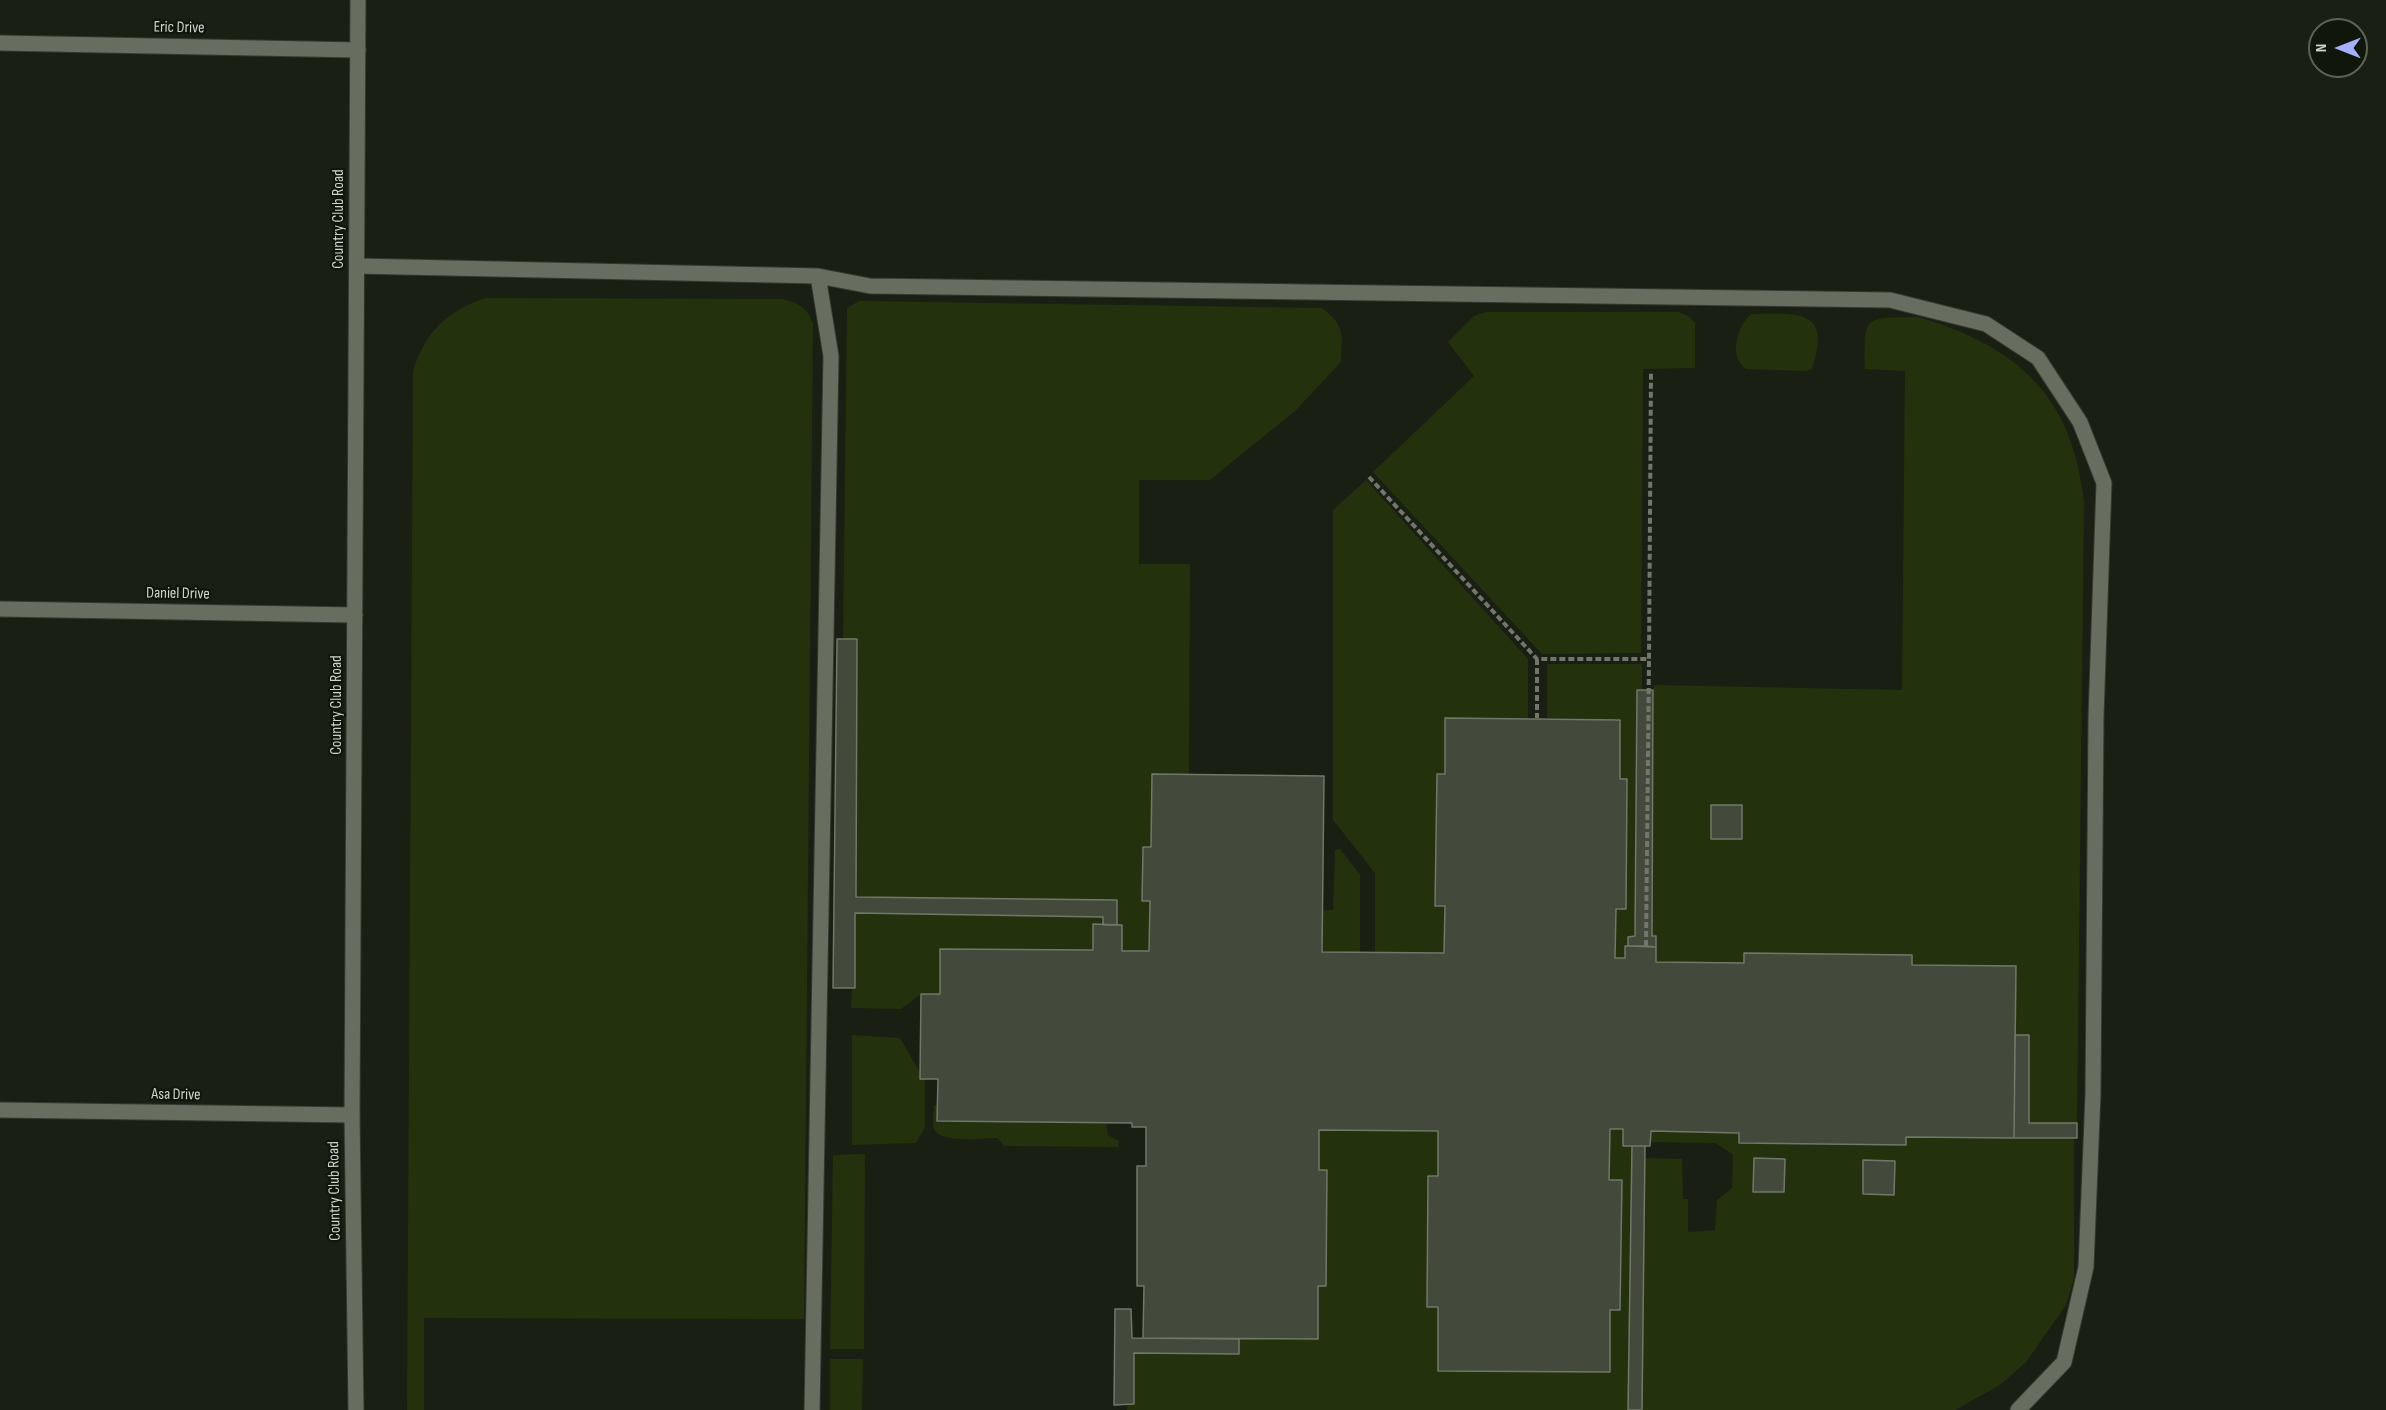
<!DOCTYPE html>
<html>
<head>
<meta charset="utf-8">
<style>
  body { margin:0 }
  #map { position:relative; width:2386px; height:1410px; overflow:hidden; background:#1a1f13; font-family:"Sofia Sans Condensed",sans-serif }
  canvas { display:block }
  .north { position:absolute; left:2308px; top:18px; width:60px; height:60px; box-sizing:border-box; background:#11160a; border:2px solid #5d6257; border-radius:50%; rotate:270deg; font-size:16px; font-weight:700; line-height:24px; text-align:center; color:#cfd3ca }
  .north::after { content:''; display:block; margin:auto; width:21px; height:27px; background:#a5b1fc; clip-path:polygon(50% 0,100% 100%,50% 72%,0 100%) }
</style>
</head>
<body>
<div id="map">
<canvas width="2386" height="1410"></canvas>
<div class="north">N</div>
</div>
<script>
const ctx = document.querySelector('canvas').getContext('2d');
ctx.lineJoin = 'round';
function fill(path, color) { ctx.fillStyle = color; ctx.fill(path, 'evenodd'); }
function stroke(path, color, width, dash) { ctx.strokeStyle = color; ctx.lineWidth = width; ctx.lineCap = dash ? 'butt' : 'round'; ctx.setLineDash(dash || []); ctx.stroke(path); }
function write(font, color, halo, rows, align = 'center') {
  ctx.font = font + ' "Sofia Sans Condensed",sans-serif'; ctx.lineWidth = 4.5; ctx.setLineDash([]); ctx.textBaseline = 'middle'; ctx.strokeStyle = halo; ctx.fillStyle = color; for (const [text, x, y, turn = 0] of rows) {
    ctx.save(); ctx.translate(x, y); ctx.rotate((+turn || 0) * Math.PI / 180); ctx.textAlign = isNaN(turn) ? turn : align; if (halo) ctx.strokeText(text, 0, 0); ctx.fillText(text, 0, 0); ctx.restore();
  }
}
fill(new Path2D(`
  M 485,298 L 782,299 C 799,303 808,308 813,324 L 804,1319 L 424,1318 L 424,1410 L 407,1410 L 413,371 C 425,332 447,311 485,298 Z
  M 859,301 L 1322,308 C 1346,326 1342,335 1341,362 L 1296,410 L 1210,480 L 1139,480 L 1139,564 L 1190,564 L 1189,774 L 1152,774 L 1151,847 L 1143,848 L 1142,901 L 1150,901 L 1149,951 L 1122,951 L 1122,925 L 1117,925 L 1116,900 L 856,897 L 857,639 L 843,639 L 847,308 Z
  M 1486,312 L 1678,312 L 1688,316 L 1695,323 L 1695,368 L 1643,369 L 1641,653 L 1542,654 L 1373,472 L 1474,376 L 1448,342 L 1474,316 Z
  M 1751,314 C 1795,314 1833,307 1812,369 L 1805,371 L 1746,369 C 1728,357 1737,326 1751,314 Z
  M 1918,317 C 2017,346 2073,396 2084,502 L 2077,1123 L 2029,1123 L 2029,1036 L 2015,1035 L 1912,965 L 1912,955 L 1744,953 L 1744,963 L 1656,962 L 1656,937 L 1652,936 L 1654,685 L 1902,690 L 1905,371 L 1865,369 C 1864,314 1864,318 1918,317 Z
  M 1366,480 L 1528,659 L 1528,718 L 1445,718 L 1445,774 L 1437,774 L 1435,906 L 1445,906 L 1444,953 L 1375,952 L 1375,873 L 1333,820 L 1333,510 Z
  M 1547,664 L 1642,664 L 1642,690 L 1637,691 L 1635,936 L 1625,958 L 1615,958 L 1616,909 L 1626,909 L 1627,779 L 1620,779 L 1620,720 L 1547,718 Z
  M 1340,849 L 1360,874 L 1360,952 L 1322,952 L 1323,910 L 1333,910 L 1335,850 Z
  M 855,913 L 1103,917 L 1093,950 L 940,949 L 940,994 L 921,994 L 901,1009 L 851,1008 L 852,988 L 855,988 Z
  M 852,1035 L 900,1038 L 920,1073 L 921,1079 L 925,1079 L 925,1127 L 916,1143 L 852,1145 Z
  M 934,1105 L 937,1105 L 938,1121 L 1106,1122 L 1108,1135 L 1119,1141 L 1118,1147 L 1004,1146 L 998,1138 C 984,1138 940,1144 934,1129 C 932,1123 934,1112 934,1105 Z
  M 1610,1129 L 1623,1129 L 1632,1146 L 1628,1410 L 1127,1410 L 1134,1353 L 1239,1354 L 1239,1339 L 1318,1339 L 1318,1286 L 1326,1286 L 1327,1170 L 1319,1170 L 1319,1130 L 1438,1131 L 1438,1176 L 1428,1176 L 1427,1307 L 1438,1307 L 1438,1371 L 1610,1372 L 1610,1310 L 1620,1309 L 1622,1181 L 1609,1180 Z
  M 1651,1131 L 1739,1133 L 1739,1143 L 1905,1145 L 1906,1137 L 2074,1138 L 2074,1278 L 2066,1305 L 2026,1362 L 2000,1385 L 1955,1410 L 1642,1410 L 1645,1158 L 1682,1159 L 1683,1199 L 1688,1199 L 1688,1232 L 1715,1230 L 1717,1200 L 1732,1188 L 1733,1155 L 1716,1143 L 1651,1142 Z
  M 865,1154 L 864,1349 L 830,1349 L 833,1155 Z
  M 830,1359 L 863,1359 L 862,1410 L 830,1410 Z`), '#24310d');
const building = new Path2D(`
  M 837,639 L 857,639 L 856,897 L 1117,900 L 1117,925 L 1103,925 L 1103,917 L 855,913 L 855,988 L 833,988 Z
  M 1637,690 L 1653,690 L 1652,936 L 1656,936 L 1656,947 L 1628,946 L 1628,937 L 1635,936 Z
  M 1445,718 L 1620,720 L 1620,779 L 1627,779 L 1626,909 L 1616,909 L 1615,958 L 1625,958 L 1625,946 L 1646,946 L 1656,947 L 1656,962 L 1744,963 L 1744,953 L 1912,955 L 1912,965 L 2016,966 L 2014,1138 L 1906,1137 L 1906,1145 L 1739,1143 L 1739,1133 L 1651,1131 L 1650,1146 L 1623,1146 L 1623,1129 L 1610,1129 L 1609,1180 L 1622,1180 L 1620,1310 L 1610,1310 L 1610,1372 L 1438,1371 L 1438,1307 L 1427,1307 L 1428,1176 L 1438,1176 L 1438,1131 L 1319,1130 L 1319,1170 L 1327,1170 L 1326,1286 L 1318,1286 L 1318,1339 L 1143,1338 L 1144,1286 L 1137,1286 L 1137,1166 L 1146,1166 L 1146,1127 L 1132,1127 L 1132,1123 L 937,1121 L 938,1079 L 920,1079 L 921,994 L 940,994 L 940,949 L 1093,950 L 1093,924 L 1122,925 L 1122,951 L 1149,951 L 1150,901 L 1142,901 L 1143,847 L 1151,847 L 1152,774 L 1324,776 L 1322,952 L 1444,953 L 1445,906 L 1435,906 L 1437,774 L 1445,774 Z
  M 1711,805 L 1742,805 L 1742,839 L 1711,839 Z
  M 2015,1035 L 2029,1035 L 2029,1123 L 2077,1123 L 2077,1138 L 2014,1138 Z
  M 1632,1146 L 1645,1146 L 1642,1410 L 1628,1410 Z
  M 1754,1158 L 1785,1159 L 1784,1192 L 1753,1192 Z
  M 1863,1160 L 1895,1161 L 1894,1195 L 1863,1194 Z
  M 1115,1309 L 1131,1309 L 1132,1338 L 1239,1339 L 1239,1354 L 1134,1353 L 1134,1404 L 1114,1405 Z`);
fill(building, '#43493b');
stroke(building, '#717869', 1.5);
const lane = new Path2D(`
  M 357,266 L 818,276 L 870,286 L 1890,300 L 1986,324 L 2038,358 L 2080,422 L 2104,483 L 2096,717 L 2093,1094 L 2086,1267 L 2064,1362 L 2018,1410
  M 812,1410 L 831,356 L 818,276`);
const street = new Path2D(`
  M 0,43 L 358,50
  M 0,609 L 355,615
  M 0,1110 L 352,1115`);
const secondary = new Path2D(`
  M 356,1410 L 352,1115 L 358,0`);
stroke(lane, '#363932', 17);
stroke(street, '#363932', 17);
stroke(secondary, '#363932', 17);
stroke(new Path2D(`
  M 1369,477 L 1537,659 L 1649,659 L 1651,372
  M 1537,659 L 1537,718
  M 1646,946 L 1649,659`), '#72766c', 4, [6, 3]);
stroke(lane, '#686e5f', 15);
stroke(street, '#686e5f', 15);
stroke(secondary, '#686e5f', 15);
write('16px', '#cfd3ca', '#11160a', [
  ["Eric Drive",179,28,1],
  ["Country Club Road",339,219,-90],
  ["Daniel Drive",178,594,1],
  ["Country Club Road",337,705,-90],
  ["Asa Drive",176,1095,1],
  ["Country Club Road",335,1191,-91]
]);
</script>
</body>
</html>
